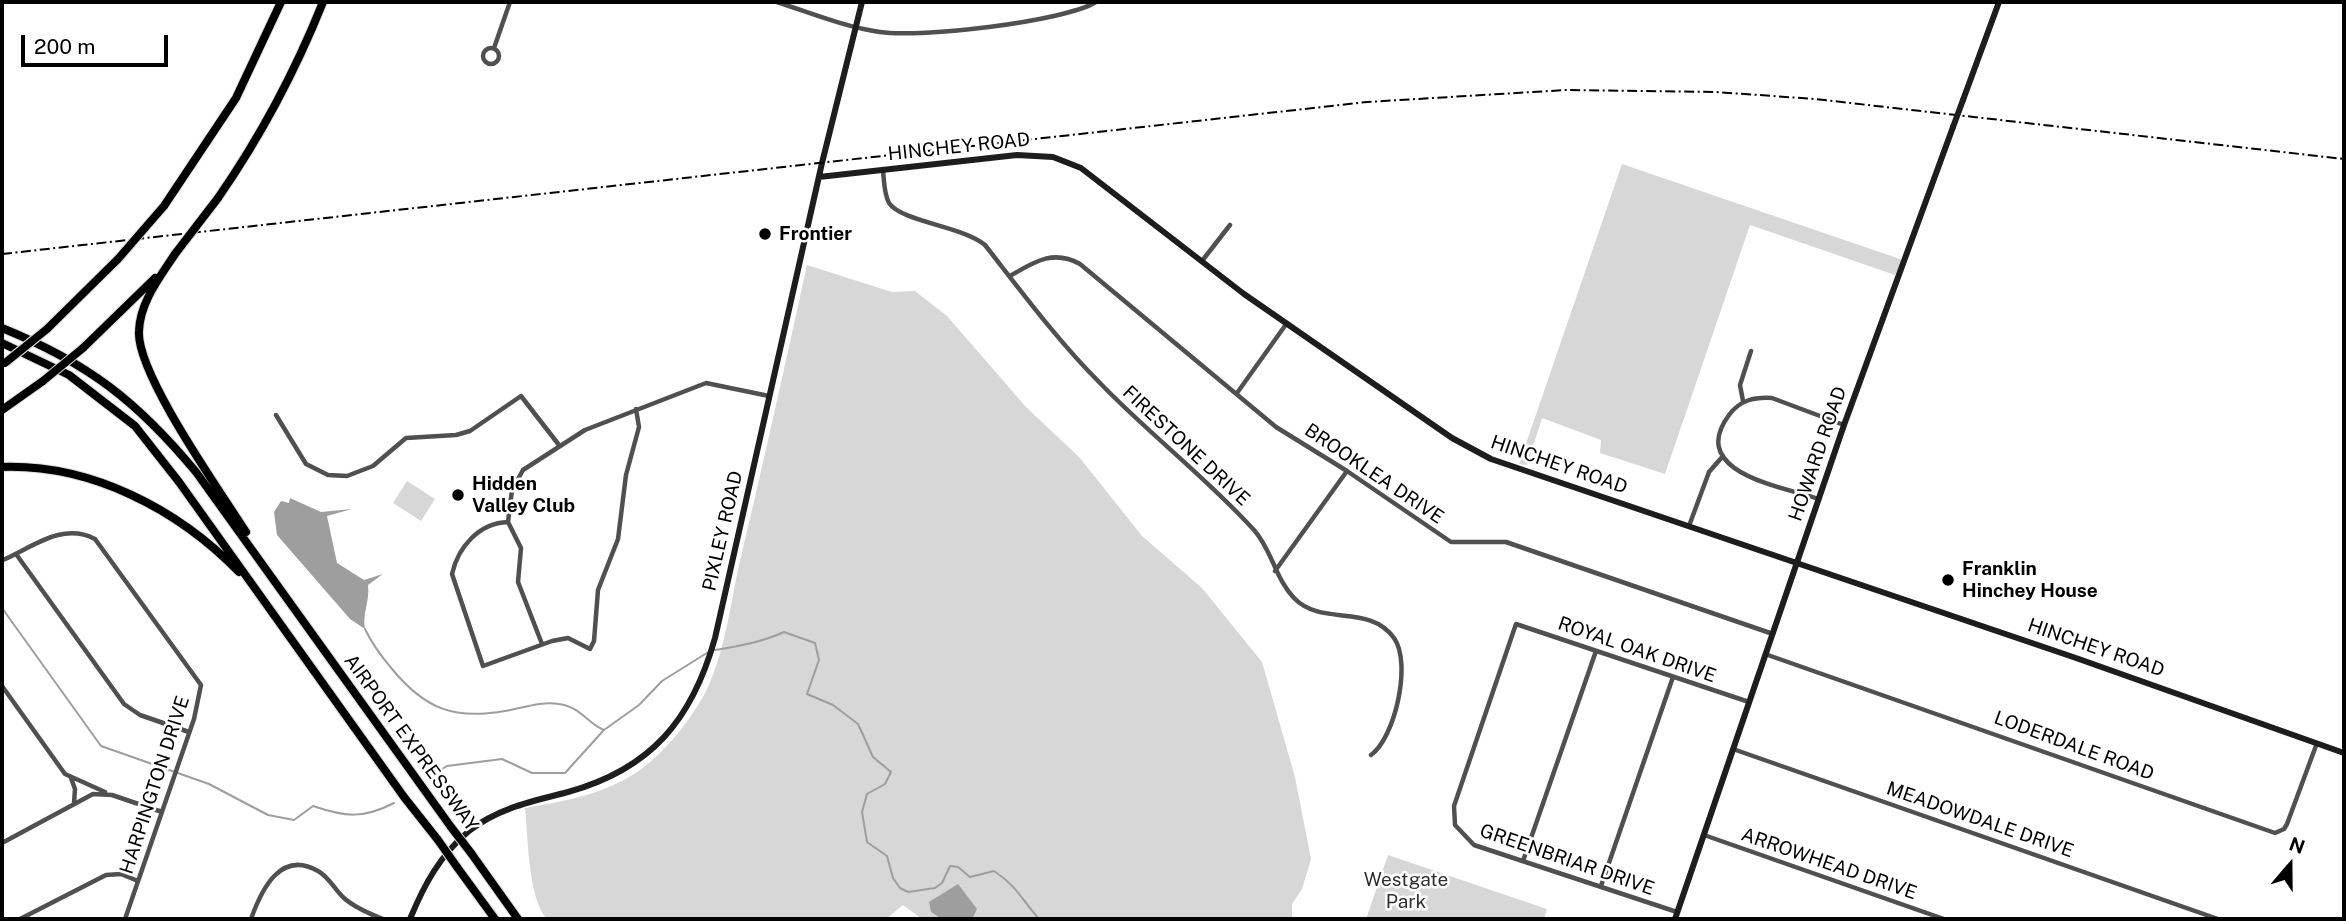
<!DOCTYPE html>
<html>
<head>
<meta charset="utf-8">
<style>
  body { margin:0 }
  #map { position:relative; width:2346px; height:921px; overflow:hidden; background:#fff; font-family:"Public Sans",sans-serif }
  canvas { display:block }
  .frame { position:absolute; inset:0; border:4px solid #000; pointer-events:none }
  .north { position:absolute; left:2255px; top:830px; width:70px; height:70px; -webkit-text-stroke:5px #fff; paint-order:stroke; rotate:20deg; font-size:19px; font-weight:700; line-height:28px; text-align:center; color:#000 }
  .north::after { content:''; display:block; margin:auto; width:24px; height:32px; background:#000; clip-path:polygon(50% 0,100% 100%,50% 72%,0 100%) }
  .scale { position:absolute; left:21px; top:35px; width:147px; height:32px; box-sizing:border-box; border:4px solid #000; border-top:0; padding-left:9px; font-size:21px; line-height:24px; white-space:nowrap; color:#000; -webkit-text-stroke:5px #fff; paint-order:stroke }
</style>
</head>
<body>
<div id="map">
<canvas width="2346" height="921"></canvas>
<div class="frame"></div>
<div class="north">N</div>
<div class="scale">200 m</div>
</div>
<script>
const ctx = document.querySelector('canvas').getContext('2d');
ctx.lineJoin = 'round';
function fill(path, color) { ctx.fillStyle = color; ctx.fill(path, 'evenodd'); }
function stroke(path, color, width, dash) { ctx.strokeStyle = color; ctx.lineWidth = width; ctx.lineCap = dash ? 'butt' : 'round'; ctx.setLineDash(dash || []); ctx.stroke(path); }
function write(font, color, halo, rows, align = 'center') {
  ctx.font = font + ' "Public Sans",sans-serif'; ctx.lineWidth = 5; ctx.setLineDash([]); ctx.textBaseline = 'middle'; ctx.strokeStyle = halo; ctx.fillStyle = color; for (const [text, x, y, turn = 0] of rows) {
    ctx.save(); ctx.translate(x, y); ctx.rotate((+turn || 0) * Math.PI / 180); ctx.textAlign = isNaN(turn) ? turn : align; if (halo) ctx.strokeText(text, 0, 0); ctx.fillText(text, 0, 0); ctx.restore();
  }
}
fill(new Path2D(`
  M 1622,164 L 1903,260 L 1895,275 L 1750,225 L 1665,474 L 1600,453 L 1601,440 L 1542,418 L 1527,465 L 1519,464 Z
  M 807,265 L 892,292 L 915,291 L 947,316 L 1026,407 L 1080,458 L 1142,536 L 1202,588 L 1262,662 L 1295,777 L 1311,859 L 1302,889 L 1292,904 L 1292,919 L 922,919 L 903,905 L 886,919 L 547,919 C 528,899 528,836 525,808 C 565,801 606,794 640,770 C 665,752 690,721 705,693 C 724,656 730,607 739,565 C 763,465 785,365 807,265 Z
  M 407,481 L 435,499 L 421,521 L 393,503 Z
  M 1388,855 L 1547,909 L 1544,919 L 1366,919 Z`), '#d7d7d7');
fill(new Path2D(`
  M 290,498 L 321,512 L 352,509 L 327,516 L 337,563 L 364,580 L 383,574 L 368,585 C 370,601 362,614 365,629 L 350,619 L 277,535 L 274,512 L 281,501 L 289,503 Z
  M 958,884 L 977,909 L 972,919 L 942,919 L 931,912 L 929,902 Z`), '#9e9e9e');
stroke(new Path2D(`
  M 2,608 L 101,746 L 209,784 L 268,815 L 294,820 L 313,806 C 345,817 363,819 394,803
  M 365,629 C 372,644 381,656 392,669 C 425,709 454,720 505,711 C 523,708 541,701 559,704 C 581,707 588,724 604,730 L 639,705 L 662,681 L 710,651
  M 715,650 C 740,646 762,642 784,632 L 815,643 L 819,660 L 807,694 L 833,705 L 858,724 L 873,757 L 891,772 L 885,784 L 867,794 L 862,812 L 867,842 L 887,856 L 893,878 L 900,888 L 908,892 L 935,888 L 942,883 L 950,866 L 958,867 L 970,877 L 994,871 C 1017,886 1022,900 1039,919
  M 434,774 L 447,766 L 502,759 L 532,773 L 565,773 L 603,731`), '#9e9e9e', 2);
const highway = new Path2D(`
  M 218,198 C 261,136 295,72 323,2
  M 164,206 L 236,98 L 281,2
  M 175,254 C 160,277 140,302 139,331 C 136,373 220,491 246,532
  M 2,328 C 88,363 137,401 196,472 L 451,827
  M 47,329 L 118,259
  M 2,343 L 69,375 L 135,426 L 179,482 L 404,797 L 438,840
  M 83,348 L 155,278
  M 2,410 L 43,381
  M 2,467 C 91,464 178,509 239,572
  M 471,853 L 518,919
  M 457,867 L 495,919`);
stroke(highway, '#dbdbdb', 10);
stroke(new Path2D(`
  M 777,2 C 811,13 845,27 880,32 C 920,38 1063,22 1096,2
  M 494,48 L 510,2
  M483 56a8 8 0 1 1 16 0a8 8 0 1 1-16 0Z
  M 883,170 C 884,181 884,194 889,203 C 902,222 962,226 985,245 C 1021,291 1058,341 1100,383 C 1149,434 1206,477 1254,530 C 1272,550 1275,578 1294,598 C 1322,627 1369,603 1394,638 C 1412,663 1395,738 1371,755
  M 1202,261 L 1230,225
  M 1010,276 C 1034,262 1053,249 1080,264 L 1276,427 L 1347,471 L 1451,542 L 1506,542 L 1773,634
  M 1237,393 L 1287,323
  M 1743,401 L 1740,385 L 1751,351
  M 276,415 L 306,464 L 328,475 L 347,476 L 373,466 L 406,438 L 456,435 L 470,431 L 521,396 L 559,445
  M 1819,499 C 1784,487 1686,473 1729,415 C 1740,400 1754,397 1772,398 L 1844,425
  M 508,522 C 479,523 458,547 452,574 L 483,666 L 552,641 L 568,638 L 590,649 L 594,641 L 598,590 L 618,539 L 626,475 L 639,427 L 636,409
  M 1689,526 L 1709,472 L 1723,456
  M 16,554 L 124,704 L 140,715 L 189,732
  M 3,560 C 33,547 62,522 95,539 L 201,685 L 194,719 L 125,919
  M 1275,571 L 1347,471
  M 542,644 L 518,582 L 521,548 L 508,522 L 512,490 L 523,470 L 585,430 L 706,383 L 769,396
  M 1765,654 L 2275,833 L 2284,829 L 2287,824 L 2317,743
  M 2,686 L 65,774 L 105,792
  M 1733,749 L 2218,919
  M 71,778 L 75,789 L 74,803
  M 1704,835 L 1944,919
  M 2,843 L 93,794 L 112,795 L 162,812
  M 1523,861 L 1596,651
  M 1601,886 L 1673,677
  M 1677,912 L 1474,845 L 1455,825 L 1454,806 L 1516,624 L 1749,702
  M 20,919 L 106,875 L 121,874 L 138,881
  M 251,919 C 261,891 280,849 318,871 C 329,877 335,890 344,898 C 355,908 370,914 383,919`), '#505050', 4.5);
stroke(new Path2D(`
  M 1963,100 L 1999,2
  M 819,177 L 1017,155 L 1053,157 L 1081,168 L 1244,294 L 1452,438 L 1491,459 L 2076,658 L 2344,753
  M 410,919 C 424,885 440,855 469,831 C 498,808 533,801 568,792 C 651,769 692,720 715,638 L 822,163 L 862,2
  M 1675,919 L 1844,425 L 1953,127`), '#1d1d1d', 6);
stroke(highway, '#000', 8);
stroke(new Path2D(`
  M 2,254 L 1367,102 L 1566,90 L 1716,92 L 1815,99 L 2344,159`), '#000', 2, [10, 3.5, 2, 3.5]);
const highwayBridge = new Path2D(`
  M 175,254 L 218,198
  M 118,259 L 164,206
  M 5,363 L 47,329
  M 43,381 L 83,348
  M 451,827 L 471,853
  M 438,840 L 457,867`);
stroke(highwayBridge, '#dbdbdb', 10, []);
stroke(new Path2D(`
  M 1953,127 L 1963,100`), '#1d1d1d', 6);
stroke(highwayBridge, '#000', 8);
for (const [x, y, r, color] of [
  [765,234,7,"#000"],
  [458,495,7,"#000"],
  [1948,580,7,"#000"]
]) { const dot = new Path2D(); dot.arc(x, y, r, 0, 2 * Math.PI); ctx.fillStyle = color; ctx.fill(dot); stroke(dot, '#fff', 2.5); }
write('19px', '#000', '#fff', [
  ["HINCHEY ROAD",959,147,-6],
  ["FIRESTONE DRIVE",1186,446,43],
  ["HOWARD ROAD",1818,454,-71],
  ["HINCHEY ROAD",1559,465,19],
  ["BROOKLEA DRIVE",1374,474,34],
  ["PIXLEY ROAD",723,531,-77],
  ["HINCHEY ROAD",2096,648,19],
  ["ROYAL OAK DRIVE",1637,650,19],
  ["AIRPORT EXPRESSWAY",411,743,54],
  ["LODERDALE ROAD",2074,746,20],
  ["HARPINGTON DRIVE",155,785,-72],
  ["MEADOWDALE DRIVE",1980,820,19],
  ["GREENBRIAR DRIVE",1567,860,19],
  ["ARROWHEAD DRIVE",1829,864,19]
]);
write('bold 19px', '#000', '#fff', [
  ["Frontier",779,234],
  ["Hidden",472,484],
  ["Valley Club",472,506],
  ["Franklin",1962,569],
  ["Hinchey House",1962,591]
], 'left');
write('19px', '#2e2e2e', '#fff', [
  ["Westgate",1406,880],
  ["Park",1406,902]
]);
</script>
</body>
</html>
